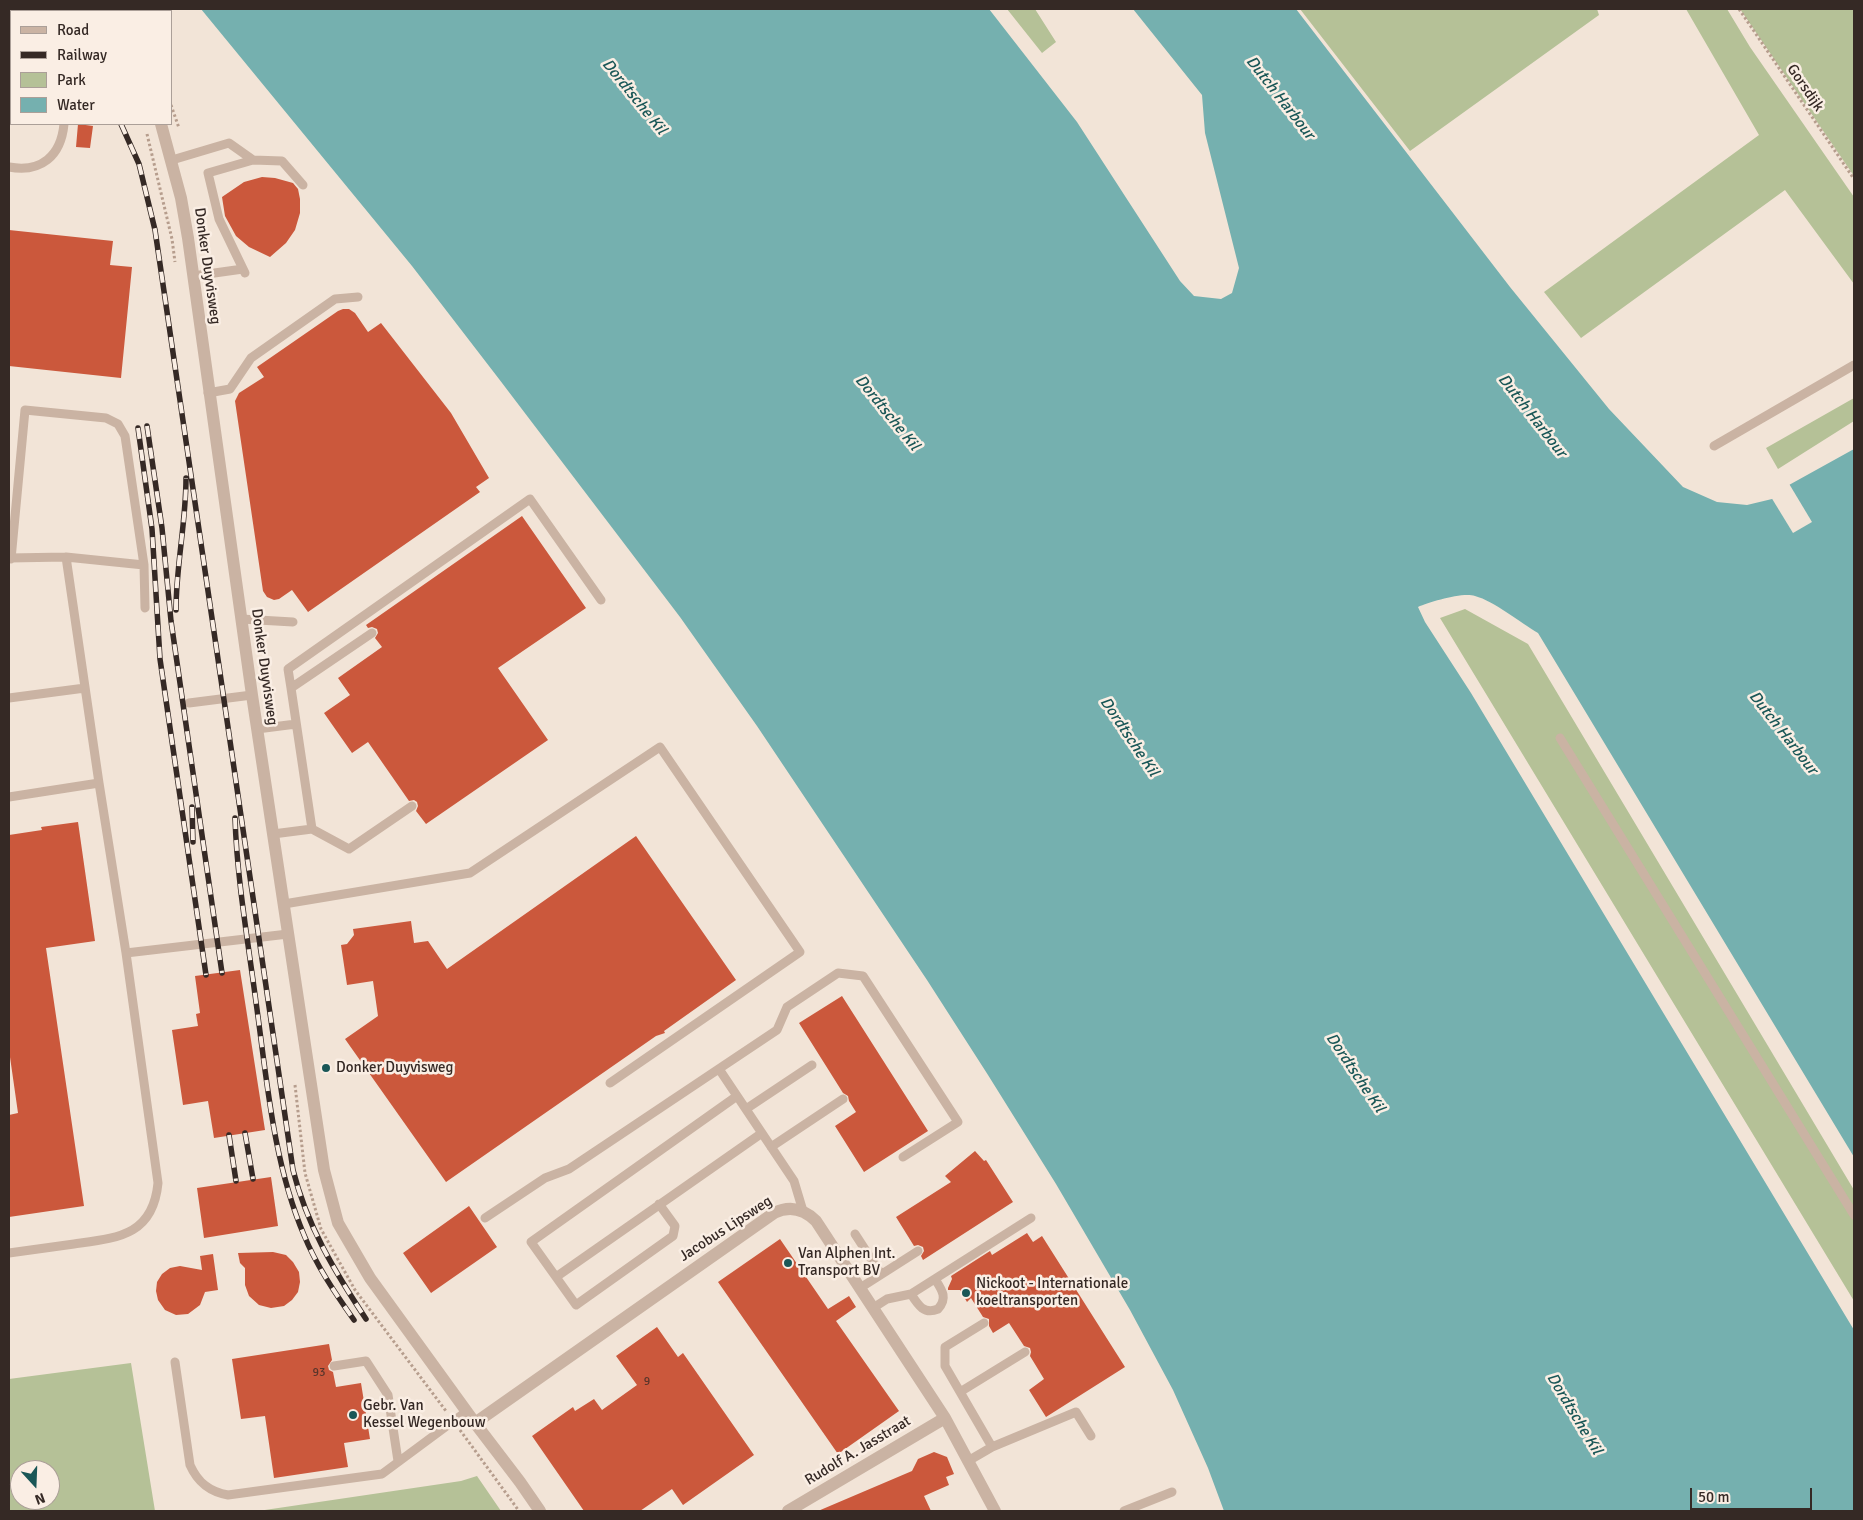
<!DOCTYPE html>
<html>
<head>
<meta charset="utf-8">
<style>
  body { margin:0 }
  #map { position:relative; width:1863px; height:1520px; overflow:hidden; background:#f2e4d7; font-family:Signika,sans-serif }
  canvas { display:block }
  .frame { position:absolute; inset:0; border:10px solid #352925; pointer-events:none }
  .legend { position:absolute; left:10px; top:10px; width:162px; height:115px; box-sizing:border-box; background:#faeee4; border:1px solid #ab9f98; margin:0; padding:6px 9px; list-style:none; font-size:15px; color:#352925 }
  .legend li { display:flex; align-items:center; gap:10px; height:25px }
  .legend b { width:25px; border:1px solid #ab9f98 }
  .north { position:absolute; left:10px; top:1460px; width:50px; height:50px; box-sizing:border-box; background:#faeee4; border:1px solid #ab9f98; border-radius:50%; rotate:160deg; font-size:14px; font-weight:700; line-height:20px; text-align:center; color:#352925 }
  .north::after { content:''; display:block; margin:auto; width:18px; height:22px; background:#1a5757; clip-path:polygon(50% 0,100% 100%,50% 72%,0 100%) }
  .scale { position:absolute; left:1690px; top:1488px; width:122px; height:22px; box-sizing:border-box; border:2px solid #352925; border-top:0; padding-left:6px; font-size:15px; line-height:18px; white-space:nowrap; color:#352925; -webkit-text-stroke:4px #faeee4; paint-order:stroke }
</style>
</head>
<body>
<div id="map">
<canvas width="1863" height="1520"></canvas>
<div class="frame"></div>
<ul class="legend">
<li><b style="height:6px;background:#cab3a3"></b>Road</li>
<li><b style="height:6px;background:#352925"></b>Railway</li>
<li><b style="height:14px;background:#b5c197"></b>Park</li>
<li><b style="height:14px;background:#75b0af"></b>Water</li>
</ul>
<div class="north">N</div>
<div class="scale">50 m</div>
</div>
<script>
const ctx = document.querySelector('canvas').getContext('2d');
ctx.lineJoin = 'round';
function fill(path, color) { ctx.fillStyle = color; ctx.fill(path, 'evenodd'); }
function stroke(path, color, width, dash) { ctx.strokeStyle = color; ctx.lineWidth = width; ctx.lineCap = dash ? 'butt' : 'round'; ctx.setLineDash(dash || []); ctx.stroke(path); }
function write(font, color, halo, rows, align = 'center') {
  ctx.font = font + ' Signika,sans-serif'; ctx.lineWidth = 5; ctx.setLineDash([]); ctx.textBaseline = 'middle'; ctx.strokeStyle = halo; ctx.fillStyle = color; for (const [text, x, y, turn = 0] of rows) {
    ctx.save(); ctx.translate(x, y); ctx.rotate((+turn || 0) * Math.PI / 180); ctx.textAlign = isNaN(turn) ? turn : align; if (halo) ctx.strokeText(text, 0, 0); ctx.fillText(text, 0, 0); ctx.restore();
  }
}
fill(new Path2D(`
  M 1007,9 L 1035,9 L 1056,42 L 1042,53 Z
  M 1300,9 L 1597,9 L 1599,15 L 1410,151 Z
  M 1686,9 L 1727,9 L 1750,47 L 1854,197 L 1854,284 L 1785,190 L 1581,338 L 1544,292 L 1759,135 Z
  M 1740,9 L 1854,9 L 1854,176 Z
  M 1854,398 L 1854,421 L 1778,469 L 1766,448 Z
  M 1465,609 L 1528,644 L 1854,1190 L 1854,1301 L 1440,618 Z
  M 131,1363 L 155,1511 L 9,1511 L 9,1379 ZM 20,1470 L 50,1470 L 50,1500 L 20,1500 Z
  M 477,1476 L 501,1511 L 258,1511 L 461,1481 Z`), '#b5c197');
fill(new Path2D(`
  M 201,9 L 989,9 L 1077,122 L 1180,281 L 1194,296 L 1221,299 L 1232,293 L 1239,268 L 1205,133 L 1202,95 L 1133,9 L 1296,9 L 1510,287 L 1609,409 L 1683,487 L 1717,502 L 1747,505 L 1772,499 L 1789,485 L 1854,449 L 1854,1157 L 1538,633 C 1521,623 1494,601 1475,596 C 1462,592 1430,602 1418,607 L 1425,622 L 1471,693 L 1854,1330 L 1854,1511 L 1224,1511 L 1208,1468 L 1173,1390 L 1130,1310 L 1056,1184 L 988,1075 L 927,980 L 757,726 L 680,617 L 499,379 L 412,266 Z`), '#75b0af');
fill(new Path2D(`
  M 1788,482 L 1812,522 L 1793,533 L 1771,497 Z`), '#f2e4d7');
fill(new Path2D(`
  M 78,124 L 93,126 L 90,148 L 76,147 Z
  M 262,177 L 275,178 L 293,183 L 298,189 L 300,199 L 300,213 L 295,230 L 286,243 L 270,257 L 249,247 L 236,236 L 225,216 L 222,197 L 244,182 Z
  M 9,230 L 113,241 L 110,265 L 132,267 L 121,378 L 9,366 Z
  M 343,309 L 349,309 L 355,313 L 368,332 L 381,323 L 451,413 L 489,478 L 476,487 L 480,492 L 308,612 L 292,590 L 279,599 L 274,600 L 267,597 L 263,591 L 235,401 L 239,393 L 264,377 L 257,367 L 338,311 Z
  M 522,516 L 586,608 L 498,668 L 548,740 L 426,824 L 416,811 L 418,806 L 417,802 L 414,800 L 409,801 L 368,742 L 352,753 L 324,713 L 350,695 L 338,678 L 382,647 L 375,638 L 378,633 L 377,629 L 372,627 L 368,628 L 366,625 Z
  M 78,822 L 95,941 L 46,948 L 84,1206 L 9,1217 L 9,1115 L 18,1113 L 9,1050 L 9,835 L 42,830 L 41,827 Z
  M 636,836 L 736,980 L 664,1031 L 665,1033 L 656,1036 L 446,1182 L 345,1039 L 378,1016 L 373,981 L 347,985 L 341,945 L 347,944 L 354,935 L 353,929 L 411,921 L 414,943 L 428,941 L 447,969 Z
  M 240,970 L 265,1130 L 214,1138 L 208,1101 L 183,1105 L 172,1030 L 198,1026 L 196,1014 L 200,1013 L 195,976 Z
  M 842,996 L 928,1131 L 864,1172 L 835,1126 L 856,1112 L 849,1101 L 848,1096 L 843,1093 L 799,1023 Z
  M 975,1151 L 984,1161 L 986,1160 L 1013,1202 L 923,1260 L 921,1256 L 924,1251 L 923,1247 L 918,1245 L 914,1246 L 896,1217 L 951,1182 L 945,1176 Z
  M 271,1177 L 278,1226 L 204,1238 L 197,1188 Z
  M 469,1206 L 497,1247 L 431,1293 L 403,1253 Z
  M 1027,1233 L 1033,1242 L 1042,1236 L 1125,1367 L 1046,1417 L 1029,1390 L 1044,1379 L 1030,1356 L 1031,1352 L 1030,1348 L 1024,1346 L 1009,1323 L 993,1333 L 989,1326 L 989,1319 L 983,1317 L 971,1298 L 967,1302 L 960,1290 L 948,1290 L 948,1288 L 952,1279 L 951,1276 L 990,1251 L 992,1255 Z
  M 780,1239 L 828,1309 L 849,1296 L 856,1307 L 836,1321 L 899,1411 L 838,1454 L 718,1282 Z
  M 273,1252 L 286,1255 L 293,1262 L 299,1272 L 300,1282 L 298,1292 L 292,1300 L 284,1306 L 271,1308 L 259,1305 L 249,1296 L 245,1285 L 245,1268 L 240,1263 L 238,1253 Z
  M 213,1254 L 218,1290 L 205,1292 L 200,1305 L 188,1314 L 176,1315 L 165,1310 L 158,1300 L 156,1291 L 157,1282 L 162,1274 L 170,1268 L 180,1266 L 202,1270 L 200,1256 Z
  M 657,1327 L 678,1357 L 683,1353 L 754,1455 L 683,1505 L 672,1489 L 640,1511 L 584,1511 L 532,1436 L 573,1407 L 575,1411 L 594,1399 L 602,1410 L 637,1385 L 616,1356 Z
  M 329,1344 L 332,1360 L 328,1366 L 329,1370 L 333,1372 L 336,1387 L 361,1383 L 370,1439 L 344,1443 L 348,1467 L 274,1478 L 265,1416 L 241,1419 L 232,1359 Z
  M 934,1452 L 947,1457 L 954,1474 L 946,1477 L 949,1485 L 924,1496 L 931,1511 L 818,1511 L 912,1471 L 918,1459 Z`), '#cb583c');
stroke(new Path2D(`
  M 79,9 L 81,11
  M 1739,9 L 1854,179
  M 171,105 L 179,128
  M 147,134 L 172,239 L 175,262
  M 295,1085 L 305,1173 L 321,1229 L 355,1290 L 446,1411
  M 460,1430 L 519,1511`), '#b69d8d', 3, [2.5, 2.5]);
stroke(new Path2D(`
  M 9,79 L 11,79
  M 172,160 L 229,143 L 253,160
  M 9,167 C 41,173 61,156 64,124
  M 245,273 L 219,219 L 208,173 L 253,160 L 282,161 L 303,185
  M 193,276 L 243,269
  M 208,393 L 230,389 L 251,358 L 335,299 L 358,297
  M 1714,446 L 1854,365
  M 9,558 L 66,557 L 144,565
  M 11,559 L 25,410 L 106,418 L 118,424 L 125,436 L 144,565 L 145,608
  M 241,619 L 293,622
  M 372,633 L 291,688 L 312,829 L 349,849 L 412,806
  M 291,688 L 288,669 L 530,499 L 601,600
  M 9,698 L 85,688
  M 189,703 L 252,695
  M 257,729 L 296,724
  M 1560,738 L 1854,1215
  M 9,797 L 99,783
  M 273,834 L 312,829
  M 284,904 L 470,873 L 660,747 L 800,952 L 610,1083
  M 126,953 L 288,934
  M 719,1069 L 794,1181 L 803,1211
  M 746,1109 L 812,1065
  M 771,1147 L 843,1099
  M 659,1204 L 675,1226 L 673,1236 L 576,1305 L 531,1242 L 737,1096
  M 485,1218 L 545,1178 L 569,1169 L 777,1030 L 787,1007 L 838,973 L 863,976 L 958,1122 L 903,1157
  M 855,1234 L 881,1274
  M 9,1253 C 30,1250 52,1247 74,1244 C 117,1238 153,1236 158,1183 L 126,953 L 99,783 L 66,557
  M 556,1277 L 762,1133
  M 860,1288 L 918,1251
  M 911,1294 C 918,1305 924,1315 938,1309 C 948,1298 942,1290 935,1279
  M 873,1308 L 887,1299 L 911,1294 L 1031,1218
  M 984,1323 L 945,1347 L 945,1366 L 992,1447
  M 175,1362 L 190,1465 C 198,1483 210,1492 228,1495 L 382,1474 L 467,1411
  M 334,1366 L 366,1361 L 388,1395 L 398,1461
  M 960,1392 L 1025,1352
  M 968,1461 L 992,1447 L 1076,1412 L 1091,1436
  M 1124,1511 L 1172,1492`), '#cab3a3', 9);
stroke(new Path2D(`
  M 108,9 L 109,11
  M 161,124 L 181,198 L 188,238 L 252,695 L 298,999 L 324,1170 L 338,1223 L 370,1278 L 475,1423 L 520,1482 L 540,1511
  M 475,1423 L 774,1213 C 790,1205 804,1209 816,1221 L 945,1418 L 995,1511
  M 788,1511 L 945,1418`), '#cab3a3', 12);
const rail = new Path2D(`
  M 45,9 L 46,11
  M 121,124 L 139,164 L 155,230 L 293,1170 C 307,1226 335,1272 366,1319
  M 147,426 L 162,528 L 171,621 L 222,973
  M 138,428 L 152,529 L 160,659 L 206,975
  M 176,610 C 176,566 186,523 186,478
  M 192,807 L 193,842
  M 235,818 C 237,880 248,941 256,1002 C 267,1080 273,1162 304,1235 C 316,1265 335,1293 354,1320
  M 245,1133 L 253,1179
  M 229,1135 L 236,1181`);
stroke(rail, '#352925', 5.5);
stroke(rail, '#faeee4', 4, [11]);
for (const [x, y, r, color] of [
  [326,1068,5,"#1a5757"],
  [788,1263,5,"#1a5757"],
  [966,1293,5,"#1a5757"],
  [353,1415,5,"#1a5757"]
]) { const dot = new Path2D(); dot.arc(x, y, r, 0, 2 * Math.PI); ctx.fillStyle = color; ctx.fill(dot); stroke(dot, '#faeee4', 2); }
write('12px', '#5a352b', null, [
  ["93",319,1373],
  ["9",647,1382]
]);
write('15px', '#352925', '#faeee4', [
  ["Gorsdijk",1805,88,56],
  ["Donker Duyvisweg",207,266,82],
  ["Donker Duyvisweg",264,667,82],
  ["Jacobus Lipsweg",726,1229,-33],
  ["Rudolf A. Jasstraat",858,1451,-31]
]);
write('15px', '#352925', '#faeee4', [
  ["Donker Duyvisweg",336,1068],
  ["Van Alphen Int.",798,1254],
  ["Transport BV",798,1271],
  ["Nickoot - Internationale",976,1284],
  ["koeltransporten",976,1301],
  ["Gebr. Van",363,1406],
  ["Kessel Wegenbouw",363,1423]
], 'left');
write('italic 16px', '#1a5757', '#faeee4', [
  ["Dordtsche Kil",634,97,51],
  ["Dutch Harbour",1280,98,52],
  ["Dordtsche Kil",887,413,51],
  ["Dutch Harbour",1532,416,52],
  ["Dutch Harbour",1783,733,52],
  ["Dordtsche Kil",1129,737,56],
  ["Dordtsche Kil",1355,1073,56],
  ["Dordtsche Kil",1574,1414,59]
]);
</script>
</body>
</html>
